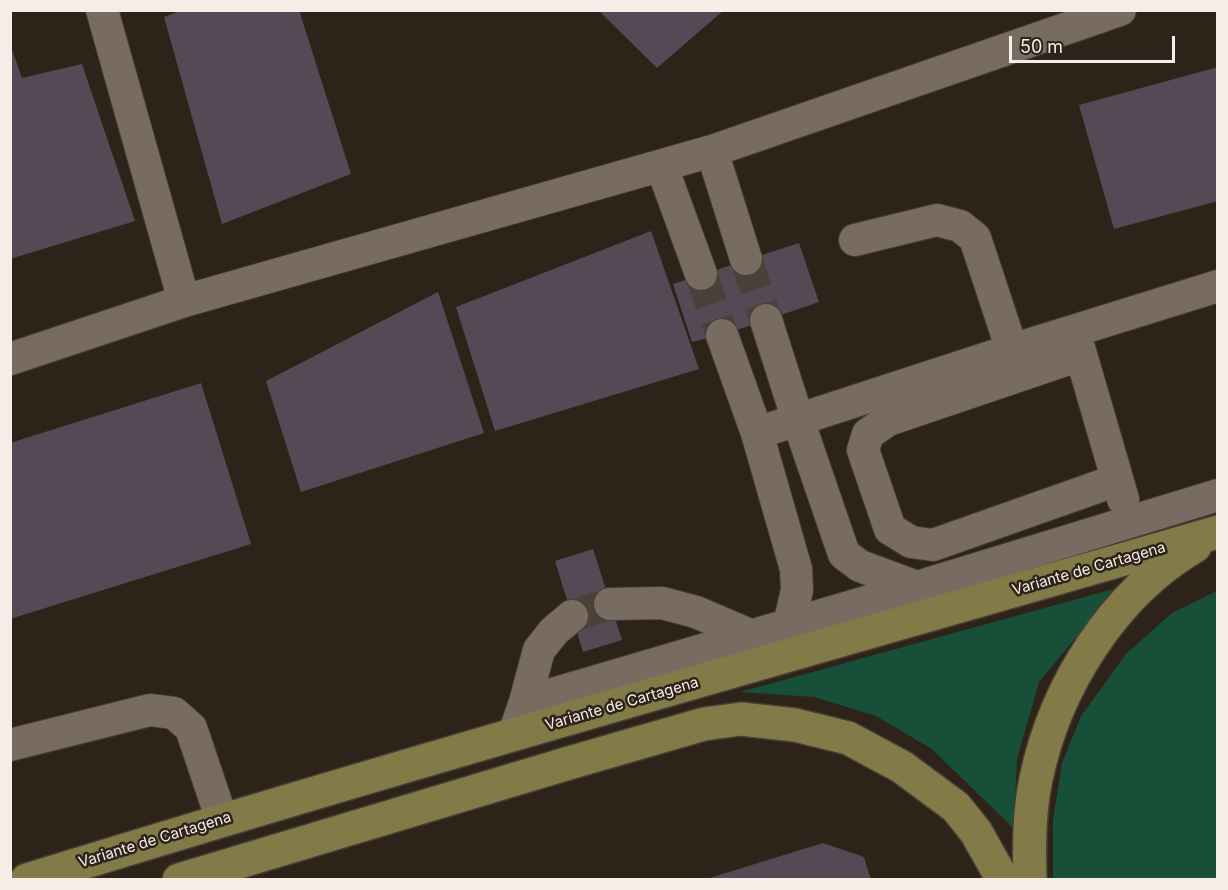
<!DOCTYPE html>
<style>
body{margin:0}
#map{position:relative;width:1228px;height:890px;overflow:hidden;background:#2d2319;font-family:Inter,sans-serif}
canvas{display:block}
.frame{position:absolute;inset:0;border:12px solid #f5eee8;pointer-events:none}
.scale{position:absolute;left:1009px;top:36px;width:166px;height:27px;box-sizing:border-box;border:3px solid #f5eee8;border-top:0;padding-left:8px;font-size:18px;line-height:21px;white-space:nowrap;color:#f5eee8;-webkit-text-stroke:4px #2d2319;paint-order:stroke}
</style>
<div id="map">
<canvas width="1228" height="890"></canvas>
<div class="frame"></div>
<div class="scale">50 m</div>
</div>
<script>
const g = document.querySelector('canvas').getContext('2d');
g.lineJoin = 'round';
function paint(path, color) {
  g.fillStyle = color;
  g.fill(path, 'evenodd');
}
function trace(path, color, width, dash) {
  g.strokeStyle = color;
  g.lineWidth = width;
  g.lineCap = dash ? 'butt' : 'round';
  g.setLineDash(dash || []);
  g.stroke(path);
}
function drawText(font, color, halo, rows, align = 'center') {
  g.font = font + ' Inter,sans-serif';
  g.lineWidth = 5;
  g.setLineDash([]);
  g.textBaseline = 'middle';
  g.strokeStyle = halo;
  g.fillStyle = color;
  for (const [text, x, y, turn = 0] of rows) {
    g.save();
    g.translate(x, y);
    g.rotate((+turn || 0) * Math.PI / 180);
    g.textAlign = isNaN(turn) ? turn : align;
    if (halo) g.strokeText(text, 0, 0);
    g.fillText(text, 0, 0);
    g.restore();
  }
}
const green = new Path2D(`
 M1117,588L1039,682L1017,759L1014,829L932,749L876,716L814,697L740,692Z
 M1217,591V879H1053V820L1062,763L1081,716L1126,654L1172,613Z`);
const building = new Path2D(`
 M183,10H299L351,174L222,224L164,17Z
 M598,10H724L657,68Z
 M10,44L22,78L82,64L135,221L10,259Z
 M1218,67V201L1114,229L1079,105Z
 M651,231L699,369L495,431L456,307Z
 M799,243L819,302L722,335L692,342L673,284Z
 M438,292L484,433L301,492L266,381Z
 M201,383L251,544L10,619V443Z
 M593,549L622,640L583,652L555,561Z
 M823,843L864,857L871,880H703Z`);
const minorTunnel = new Path2D(`
 M746,259L766,320
 M701,274L722,335
 M572,616L610,604`);
const minor = new Path2D(`
 M102,10L184,301
 M712,151L746,259
 M662,167L701,274
 M855,240L937,220L960,226L975,238L1012,350
 M766,320L798,420L844,554L860,566L917,587L922,592
 M1075,334L1123,499
 M722,335L757,433L796,569L797,590L789,625L791,642
 M1080,355L888,420L868,434L863,450L890,529L911,542L933,545L1117,480
 M10,359L184,301L712,151L1120,10
 M757,433L1012,350L1218,286
 M610,604L662,603L696,612L752,636
 M525,702L539,650L554,631L572,616
 M514,734L525,702L917,587L1218,495
 M10,745L150,710L174,713L191,728L222,820`);
const major = new Path2D(`
 M27,880C422,758 820,647 1218,532
 M179,880L569,763L704,724L741,719L795,725L848,738L902,767L956,807L976,832L1003,880
 M1030,880C1029,846 1029,812 1036,779C1055,687 1113,594 1195,546`);
const streetNames = [
 ["Variante de Cartagena",1089,569,-16],
 ["Variante de Cartagena",622,704,-16],
 ["Variante de Cartagena",155,840,-17]
];
paint(green, '#174f39');
paint(building, '#544a56');
trace(minorTunnel, '#4b4138', 32, [32, 16]);
trace(minor, '#463e36', 34);
trace(major, '#463e36', 36);
trace(minor, '#786c60', 32);
trace(major, '#827b48', 33);
drawText('15px', '#f5eee8', '#2d2319', streetNames);
</script>
